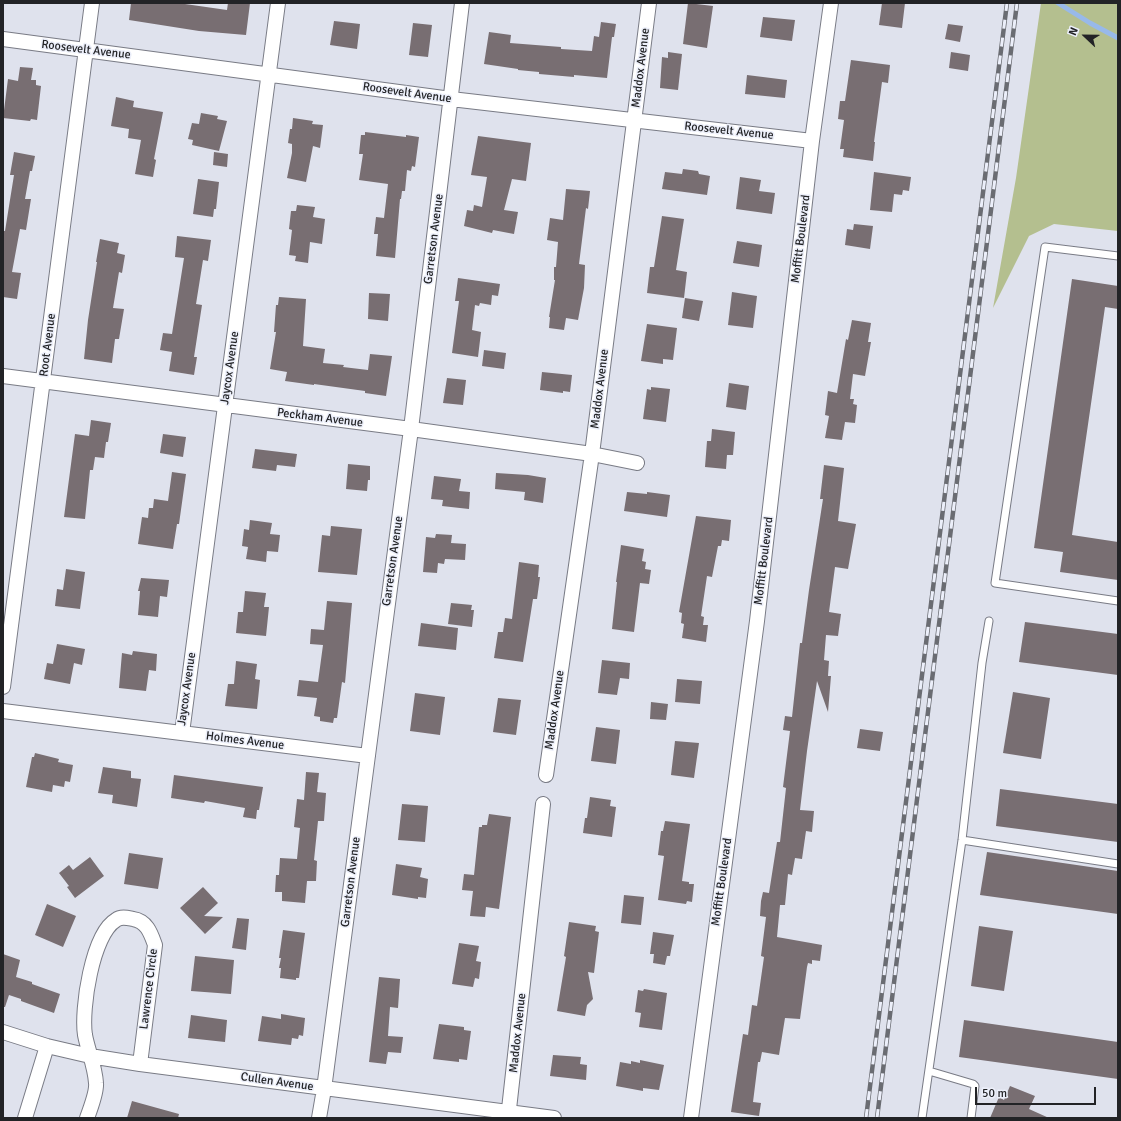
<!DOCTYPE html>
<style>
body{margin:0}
#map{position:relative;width:1121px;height:1121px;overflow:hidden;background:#dfe2ed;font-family:Signika,sans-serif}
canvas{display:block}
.frame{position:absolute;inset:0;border:4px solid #222326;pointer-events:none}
.north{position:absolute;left:1065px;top:16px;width:40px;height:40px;-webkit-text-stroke:3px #eceffa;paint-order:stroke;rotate:292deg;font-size:11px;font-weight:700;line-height:16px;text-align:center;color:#222326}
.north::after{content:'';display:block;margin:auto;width:14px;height:18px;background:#222326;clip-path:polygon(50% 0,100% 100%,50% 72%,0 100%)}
.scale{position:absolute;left:975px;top:1087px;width:121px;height:18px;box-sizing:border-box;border:2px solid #222326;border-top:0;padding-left:5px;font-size:12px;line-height:14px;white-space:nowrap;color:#222326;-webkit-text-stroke:3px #eceffa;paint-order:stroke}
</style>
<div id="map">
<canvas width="1121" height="1121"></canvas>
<div class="frame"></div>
<div class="north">N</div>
<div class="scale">50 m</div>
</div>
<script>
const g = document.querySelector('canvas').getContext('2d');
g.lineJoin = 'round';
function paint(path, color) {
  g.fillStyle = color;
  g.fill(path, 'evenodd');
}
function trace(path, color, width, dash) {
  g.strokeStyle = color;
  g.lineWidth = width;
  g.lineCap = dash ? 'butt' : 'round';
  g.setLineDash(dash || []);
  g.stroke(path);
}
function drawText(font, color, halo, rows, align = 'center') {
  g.font = font + ' Signika,sans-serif';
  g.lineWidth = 3;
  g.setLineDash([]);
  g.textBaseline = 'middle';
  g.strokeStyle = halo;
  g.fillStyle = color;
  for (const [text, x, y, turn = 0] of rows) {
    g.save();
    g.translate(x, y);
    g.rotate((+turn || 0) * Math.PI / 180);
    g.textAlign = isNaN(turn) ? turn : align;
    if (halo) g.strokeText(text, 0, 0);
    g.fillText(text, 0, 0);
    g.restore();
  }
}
const green = new Path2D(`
 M1041,3H1118V231L1054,224L1029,236L993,308L1016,178Z`);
const stream = new Path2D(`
 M1058,3L1090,23L1118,38`);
const building = new Path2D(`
 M131,3H178L227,10L228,3H250L246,35L199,31L129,20Z
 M688,3L713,6L707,48L683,44Z
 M882,3H905L902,28L879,25Z
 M763,17L795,20L792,41L760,37Z
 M334,21L360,24L357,49L330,45Z
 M601,22L616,24L614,37H612L607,78L574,75V77L539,74V72L518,70V69L484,64L489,32L511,35L510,43L561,47V49L592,51L594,36L599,37Z
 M413,23L432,25L428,57L409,55Z
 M948,24L963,26L960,42L945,39Z
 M668,52L682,54L678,90L660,88L662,57L668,58Z
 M951,52L970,55L968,71L949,68Z
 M851,60L890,65L888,83L882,82L874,142H875L873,161L843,157L844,149H840L844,120L838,119L840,101H845Z
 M20,67L33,68L31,80H36V85L41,86L37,120L31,119L30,121L3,118L8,79L18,81Z
 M747,75L787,80L785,98L745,94Z
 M116,97L134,101L133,107L163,112L154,159L156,160L153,177L135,174L141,140L128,138L129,129L111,126Z
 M201,113L218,116L217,119L227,121L219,151L192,145L193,140L188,139L192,123L199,124Z
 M293,118L313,121L312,124L323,125L320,148L313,146L306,182L287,178L292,153V144L288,143L290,129H292Z
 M365,132L406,137V135L419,137L415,167L412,166L411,171L407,170L405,191H402L401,199H400L395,258L376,256L378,234H374L376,217L384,218L388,184L359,180L363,154H359L361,135H365Z
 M478,136L531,143L526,181L512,179L504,210L518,212L514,234L493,230L492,233L464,226L467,210L473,211L474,205L482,207L487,177L471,175Z
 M14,152L35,156L32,171H30L25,199H31L26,230L20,229L12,272L21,273L17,299L3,297V231H5L14,175H10Z
 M214,152L228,154L227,167L213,165Z
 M683,169L698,171L699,174L710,176L707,195L662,189L665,172L682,174Z
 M874,172L911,177L909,191L903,190L902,195L894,194L892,212L870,210Z
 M740,177L761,180L759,191L775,193L772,214L736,209Z
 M198,179L219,182L216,209H214L213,217L193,214Z
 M566,189L590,191L588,209L586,208L579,264L585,265L584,288L578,320L566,318L564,330L549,328L550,317H549L555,280H554V267H556L558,242L547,240L550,218L563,220Z
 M297,205L315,207L313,217L325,219L322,244L310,242L308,263L295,261L296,256L289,255L292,230L289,229L291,211H296Z
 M662,216L684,219L676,270L687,272L684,298L647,293L650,267H654Z
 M854,224L873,226L870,249L845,245L847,229L853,230Z
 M177,236L211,240L208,261L203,260L196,304L202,305L194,357H197L194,375L169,371L172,352L160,350L163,333L172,334L184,258L175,257Z
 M100,239L119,243L117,253L125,255L122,273L119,272L113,308L124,309L119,339H115L112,363L84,359L88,320L97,262H96Z
 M737,241L762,245L759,267L733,263Z
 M458,278L500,284L498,296L492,295L491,305L480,303L479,306L475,305L472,330L481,332L478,357L452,353L459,301H455Z
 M1072,279L1118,286V309L1105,307L1072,535L1118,542V580L1060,572L1063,552L1034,548Z
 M732,292L757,296L753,328L728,325Z
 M369,293L390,294L388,321L368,319Z
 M279,297L306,299L303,346L325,349L323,363L344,365L343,367L368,370L370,354L392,356L386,396L365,393V391L314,384V385L285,381L287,372L270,369L276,332H274L276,305H278Z
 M685,298L703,301L699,321L682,318Z
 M852,320L871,323L868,342H871L865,376L853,374L850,399H854L853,404L857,405L855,423L845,422L842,440L825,438L829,416L825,415L828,391L837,393L846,339L848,340Z
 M647,324L677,328L673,360L663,359V364L641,361Z
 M484,350L506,353L504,369L482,366Z
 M542,372L572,375L570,392L563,391V393L540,390Z
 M447,378L466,380L463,405L443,403Z
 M729,383L749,386L746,410L726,407Z
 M651,387L670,389L666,422L643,419L647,389L651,390Z
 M91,420L111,423L108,442H106L104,458L95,457L93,470H90L85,519L64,517L75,434L89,436Z
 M712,429L735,432L733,455H727L726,469L705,467L707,441H711Z
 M163,434L186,437L183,457L160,453Z
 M255,449L297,454L295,467L277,465L276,471L252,468Z
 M348,464L370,466V480H368L367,491L346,489Z
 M824,465L844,468L838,521L856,524L848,569L835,567L829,612L841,614L838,636L826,635L824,660L829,661L828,676H831L828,712L817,681L807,751L800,810L814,811L812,832L806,831L802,859L795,858L792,875L788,874L785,905H780L777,937L822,945L820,961L812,960V964L808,963L807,967L800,1019L785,1018L779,1055L762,1052L760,1062H758L753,1102L761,1103L759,1116L731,1112L743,1034L748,1035L752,1005L757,1006L764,957L761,956L766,917L760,916L761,901L763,892L769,893L777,842H780L786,788L783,787L790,731L783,730L785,716L792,717L800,643H802L809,590L823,499H820Z
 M172,472L186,474L179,524H177L173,549L138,544L142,517L148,518L149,508H153L154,499L168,501Z
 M496,473L528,475L546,478L543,503L524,500L525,492L495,489Z
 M434,476L461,479L459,491L470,492L469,509L442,506L443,500L431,499Z
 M627,492L647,494V492L670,495L667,517L624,511Z
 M696,516L731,520L729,541L722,540L721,546H718L712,577L707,576L701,616L704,617L703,625H708L706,642L682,638L684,624L681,623L682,613L679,612Z
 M250,520L272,523L270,534L280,535L278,552L267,551L266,562L246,559L248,547L242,546L244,529L249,530Z
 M331,526L362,529L357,575L318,572L322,535L330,536Z
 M436,534L452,535L451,543L466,544L465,560L445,559L444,564L438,563L437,573L423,572L426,537L435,538Z
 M621,545L644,549L642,561L646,562L645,569L651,570L649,584L640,583L634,632L612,629L617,582H616Z
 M519,562L539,565L538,577H540L537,599H533L523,662L494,658L498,632H503L505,618L512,619Z
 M66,569L85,572L80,609L55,606L57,589L63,590Z
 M141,578L169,580L167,597L160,596L158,617L138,615L140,591H138Z
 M245,591L266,593L264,607H269L266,636L236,633L238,612H243Z
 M327,601L352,603L345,683L342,682L337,718H334L333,723L320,721V717L314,716L317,698L297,696L299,680L318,682L323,645L310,644L311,629L324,630Z
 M451,603L472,605L471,610H474L472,627L448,624Z
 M1025,622L1118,634V675L1019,662Z
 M421,623L458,628L456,650L418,646Z
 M57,644L85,649L82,665L74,663L70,684L44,679L47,663L53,664Z
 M133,651L157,654L156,671L149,670L146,691L119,688L122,653L132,655Z
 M602,660L630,663L629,679L620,678L617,695L598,693Z
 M236,661L257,664L255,679L260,680L257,709L225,706L228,684H234Z
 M677,679L702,681L700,704L675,702Z
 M1013,692L1050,698L1041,759L1003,753Z
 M415,693L445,697L440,735L410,731Z
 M498,698L521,700L516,735L493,732Z
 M651,702L668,704L666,720L650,719Z
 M596,727L620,730L616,764L591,761Z
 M860,729L883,732L880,751L857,748Z
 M675,741L699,743L694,778L671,775Z
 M35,753L59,759L58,762L73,765L70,782L65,781L64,787L53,785L52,792L26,787L32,757H34Z
 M103,767L131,771V778L141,779L137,807L112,803L113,795L98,793Z
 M306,772L319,773L317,792L326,793L324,821H318L314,860L317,861L316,881H307L305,903L282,901V892H275L276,875H279L280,858L297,859L300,828L294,827L297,799L304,800Z
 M174,775L263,787L259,810H257L256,819L243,817L245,808L205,801L204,803L171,798Z
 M1000,789L1118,804V842L996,826Z
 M590,797L611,800L610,806L616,807L612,837L583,833L585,818H587Z
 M402,804L428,806L425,842L398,840Z
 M489,814L511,817L499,909L486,907L485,917L470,916L473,891L462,890L464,874L474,875L479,827H482V825H487Z
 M665,821L690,824L682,881L689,882V884H694L692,902L687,901L686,904L658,900L664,856L658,855L661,831H663Z
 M987,852L1118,871V914L980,895Z
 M129,853L163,858L158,889L124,884Z
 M90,857L104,876L75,898L67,887L69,886L59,873L69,865L73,870Z
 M396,864L422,868L420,877L428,879L426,898L418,897V899L392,895Z
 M203,887L218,903L204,916L223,917L205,934L180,908Z
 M624,895L644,897L641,925L621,923Z
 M47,904L76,916L63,947L35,935Z
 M237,918L249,919L246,950L232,948Z
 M569,922L596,926L595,931L599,932L594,973L588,972L593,999L587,1005L585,1016L557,1011L566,957L564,956Z
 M979,926L1013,931L1004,991L971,986Z
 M283,930L305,933L299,978H296V980L280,978L281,968H279L281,958H279Z
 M653,932L674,935L670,956H667L665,965L653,963L654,954H650Z
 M459,943L479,946L476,961L481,962L479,979L475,978L473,987L452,984Z
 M3,954L20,960L16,977L32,982V984L60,994L54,1013L21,1001V999L9,995L5,1007H3Z
 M195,956L234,960L231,994L191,991Z
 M379,977L400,979L398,1008L390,1007L388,1036L403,1037L401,1053L388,1052L386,1064L369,1062Z
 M644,989L667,993L662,1030L639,1027L641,1013L635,1012L638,990L643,991Z
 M281,1014L305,1018L303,1036L299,1035L298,1039L292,1038L291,1045L258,1041L262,1016L281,1019Z
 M191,1015L227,1020L225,1042L188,1038Z
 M964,1020L1118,1042V1079L959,1057Z
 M439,1024L464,1027V1030L471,1031L467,1060L459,1059V1062L433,1059Z
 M553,1055L581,1057L580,1064L587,1065L586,1080L550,1076Z
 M640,1060L664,1065L659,1090L643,1088V1091L616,1086L620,1062L631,1064V1061L640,1063Z
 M1010,1086L1035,1096L1029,1109L1049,1118H990L999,1097L1004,1100Z
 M132,1101L179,1114L178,1118H127Z`);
const lane = new Path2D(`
 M1118,256L1045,247L995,583L1118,601
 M962,840L1118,864
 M929,1071L973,1084L975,1086L971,1118
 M922,1118L962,840L982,663L989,621`);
const street = new Path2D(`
 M3,39L451,99L812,141
 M3,376L411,429L592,454L637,463
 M3,687L92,3
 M3,711L368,756
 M182,733L278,3
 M546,775L592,454L649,3
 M3,1032L47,1046L90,1056L140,1064L554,1118
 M25,1118L47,1046
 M87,1118C90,1110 97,1091 96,1083C95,1066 88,1051 85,1035C81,1010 92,934 116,920C121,916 128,918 133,919C147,921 151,934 155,945L140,1064
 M319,1118L324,1089L411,429L462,3
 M508,1118L543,804
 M691,1118L757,621L812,141L831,3`);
const rail = new Path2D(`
 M866,1118L1007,3
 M877,1118L1017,3`);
const streetNames = [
 ["Roosevelt Avenue",86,50,7],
 ["Maddox Avenue",641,68,-83],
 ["Roosevelt Avenue",407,93,8],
 ["Roosevelt Avenue",729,131,6],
 ["Garretson Avenue",434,239,-83],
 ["Moffitt Boulevard",801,239,-83],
 ["Root Avenue",48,345,-83],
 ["Jaycox Avenue",230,368,-82],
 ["Maddox Avenue",600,389,-83],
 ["Peckham Avenue",320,418,7],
 ["Garretson Avenue",393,561,-82],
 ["Moffitt Boulevard",764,561,-83],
 ["Jaycox Avenue",187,689,-82],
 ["Maddox Avenue",555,710,-82],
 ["Holmes Avenue",245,741,7],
 ["Garretson Avenue",351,882,-83],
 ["Moffitt Boulevard",722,882,-82],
 ["Lawrence Circle",149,989,-83],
 ["Maddox Avenue",518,1033,-84],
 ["Cullen Avenue",277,1082,8]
];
paint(green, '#b4bf8f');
trace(stream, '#98b9e9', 5);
paint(building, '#786e72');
trace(lane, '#797b85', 9);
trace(street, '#797b85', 16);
trace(lane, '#fff', 7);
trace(street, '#fff', 14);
trace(rail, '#6a6c72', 4.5);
trace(rail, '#eceffa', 3, [9]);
drawText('12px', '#222326', '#eceffa', streetNames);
</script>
